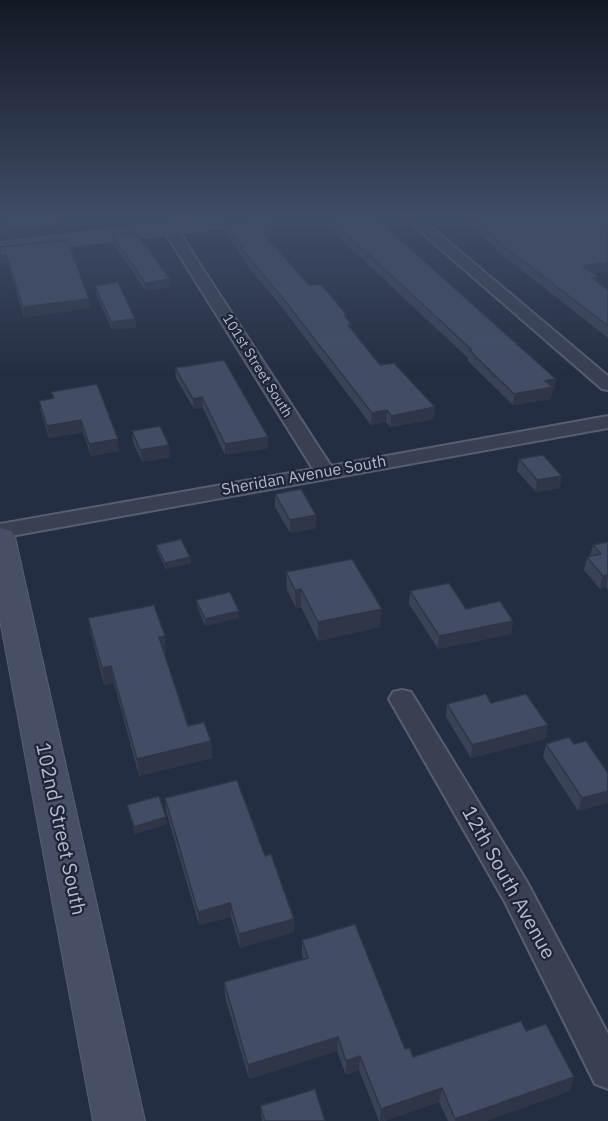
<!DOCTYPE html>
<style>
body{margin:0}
canvas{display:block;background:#242e43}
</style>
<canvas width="608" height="1121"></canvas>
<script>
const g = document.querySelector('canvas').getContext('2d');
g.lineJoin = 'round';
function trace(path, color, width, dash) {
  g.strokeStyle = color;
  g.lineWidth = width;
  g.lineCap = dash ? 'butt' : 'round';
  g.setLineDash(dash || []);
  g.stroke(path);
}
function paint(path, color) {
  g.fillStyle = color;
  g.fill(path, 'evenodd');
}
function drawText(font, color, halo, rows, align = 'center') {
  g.font = font + ' "IBM Plex Sans",sans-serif';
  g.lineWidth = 4.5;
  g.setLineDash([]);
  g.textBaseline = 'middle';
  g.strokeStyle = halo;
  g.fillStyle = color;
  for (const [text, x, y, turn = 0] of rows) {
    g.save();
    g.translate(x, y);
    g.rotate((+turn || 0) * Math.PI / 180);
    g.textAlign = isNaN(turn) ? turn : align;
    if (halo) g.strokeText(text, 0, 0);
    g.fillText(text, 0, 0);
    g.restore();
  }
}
const street = new Path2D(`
 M404,217H419L608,376V390L602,389Z
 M170,225L177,229L331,466L608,416V428L0,538V524L313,469L163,229Z
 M402,690L411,692L527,882L608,1034V1089L595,1084L505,902L389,699L393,692Z`);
const secondary = new Path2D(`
 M215,217H277L275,221L268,223L0,254V242Z
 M0,528L11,531L15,537L145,1121H93L0,620Z`);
const wall = new Path2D(`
 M95,217H124L125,225L102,228Z
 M327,217L554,390H552L551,399L513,405L468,361V358L327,226Z
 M459,217H608V271L593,274L598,282L608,290V338L496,250V248Z
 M223,221L273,240H270L309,285L347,319L352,330L380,365L434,419L391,427L386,422L371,425L281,306L250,269L223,230Z
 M112,235L170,279V287L146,291L113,243Z
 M0,247L90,308L24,317L8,264L0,265Z
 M95,286L135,319L136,327L112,330L96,293Z
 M175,368L268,437V448L225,455L203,408L194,409L176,378Z
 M51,392L119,451L91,456L83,432L49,438L41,412L39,401L53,399Z
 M132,431L170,457L142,462L133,442Z
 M519,459L560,488L536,492L517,471Z
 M275,494L316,528L290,533L275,507Z
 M608,542V590L606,587L600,589L584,570L587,557L590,556L593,545Z
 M156,545L190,557L191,563L166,569L157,551Z
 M286,572L380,627L318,641L301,607L296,608L287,590Z
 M410,591L466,609L513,621L511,634L438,649L409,604Z
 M196,600L239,618L205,626L197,606Z
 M88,618L166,652H164L188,726L211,741L212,758L139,776L114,683L104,685L91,634Z
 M491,703L545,739L471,758L446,717L447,704Z
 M546,744H574L608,773L578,811L543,757Z
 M165,798L265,856L294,932L240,948L231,917L199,925L166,811Z
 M127,805L166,817L167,824L135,834Z
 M302,940L405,1049L413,1057L526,1031L570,1091L486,1121H448L439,1102L384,1121H379L359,1070L346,1075L337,1051L249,1079L225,997L224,982L303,959L302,954Z
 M260,1106L325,1121H262Z`);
const shadedWall = new Path2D(`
 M59,217H95L59,221Z
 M119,217H124L125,225L102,228L101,220Z
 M62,224L63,232L0,240V232Z
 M273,230V240L262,241V232Z
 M6,255L8,264L0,265V256Z
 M608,262V271L581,276L583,266Z
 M170,279V287L146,291L145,283Z
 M89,299L90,308L24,317L23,307Z
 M135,319L136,327L112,330L111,322Z
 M556,379L554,390H552L551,399L513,405L514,394L545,381Z
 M202,397L203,408L194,409L193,399Z
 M435,407L434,419L391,427V416Z
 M387,410L386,422L371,425L372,413Z
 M81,420L83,432L49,438L47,426Z
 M268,437V448L225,455V444Z
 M118,439L119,451L91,456L89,444Z
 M169,445L170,457L142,462L140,450Z
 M562,476L560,488L536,492L537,480Z
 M316,515V528L290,533V520Z
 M190,557L191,563L166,569L165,563Z
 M608,575L606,587L600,589L603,576Z
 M301,589V607L296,608L295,590Z
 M382,609L380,627L318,641V622Z
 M239,611V618L205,626V619Z
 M513,621L511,634L438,649L439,636Z
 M165,636L166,652L160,653L159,637Z
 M111,666L114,683L104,685L102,668Z
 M548,725L545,739L471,758L472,745Z
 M211,741L212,758L139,776L137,759Z
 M608,791V803L578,811L582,798Z
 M166,817L167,824L135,834L134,827Z
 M230,903L231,917L199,925L198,912Z
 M294,919V932L240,948L239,934Z
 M338,1037L337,1051L249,1079L248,1065Z
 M360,1056L359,1070L346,1075V1061Z
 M574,1077L570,1091L486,1121H455V1119Z
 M442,1088L439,1102L384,1121H380L381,1109Z`);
const building = new Path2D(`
 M0,217H59L62,224L0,232Z
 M100,217H119L101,220Z
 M254,217H262L273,230L262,232L309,285L321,284L347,315H344L352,325H348L380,365L394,363L435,407L391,416L387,410L372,413L281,296L250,259L223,221Z
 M328,217H375L556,379L545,381L553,387L514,394L469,350H472Z
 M471,217H608V262L583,266L598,277L592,278L608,290V326L497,241H499Z
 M136,233L170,279L145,283L112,235Z
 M68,240L89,299L23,307L6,255L0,256V247Z
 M118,282L135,319L111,322L95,286Z
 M224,360L268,437L225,444L202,397L193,399L175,368Z
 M97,384L118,439L89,444L81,420L47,426L39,401L54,398L51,392Z
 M160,426L169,445L140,450L132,431Z
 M543,455L562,476L537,480L519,459Z
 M301,489L316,515L290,520L275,494Z
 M181,539L190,557L165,563L156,545Z
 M608,542V575L603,576L587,557L601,554L593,545Z
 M352,559L382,609L318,622L301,589L295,590L286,572Z
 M449,583L466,609L500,601L513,621L439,636L410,591Z
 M230,592L239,611L205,619L196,600Z
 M154,605L165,636L159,637L188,726L204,722L211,741L137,759L111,666L102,668L88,618Z
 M486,694L491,703L526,694L548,725L472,745L447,704Z
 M569,737L574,744L586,741L608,773V791L582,798L546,744Z
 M237,780L265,856L271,854L294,919L239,934L230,903L198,912L165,798Z
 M159,796L166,817L134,827L127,805Z
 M355,924L405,1049L410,1048L413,1057L521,1021L526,1031L546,1024L574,1077L455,1119L442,1088L381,1109L360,1056L346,1061L338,1037L248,1065L224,982L308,958L302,940Z
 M315,1089L325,1121H265L260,1106Z`);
const farStreetnames = [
 ["101st Street South",257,366,58]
];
const streetNames = [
 ["Sheridan Avenue South",304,476,-10]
];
const nearStreetnames = [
 ["102nd Street South",60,829,78],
 ["12th South Avenue",508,883,61]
];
trace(street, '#565e70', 4);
trace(secondary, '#565e70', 2);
paint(street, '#384052');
paint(secondary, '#464f66');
paint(wall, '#394257');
paint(shadedWall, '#2e3647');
paint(building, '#424d65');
trace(building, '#2e3647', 1.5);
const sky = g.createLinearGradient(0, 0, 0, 374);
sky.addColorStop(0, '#141925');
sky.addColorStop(0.58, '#3f4c66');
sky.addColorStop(1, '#3f4c6600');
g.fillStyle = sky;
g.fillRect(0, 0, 608, 374);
drawText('14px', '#b5bccc', '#1d2538', farStreetnames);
drawText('16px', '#b5bccc', '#1d2538', streetNames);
drawText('20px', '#b5bccc', '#1d2538', nearStreetnames);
</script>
